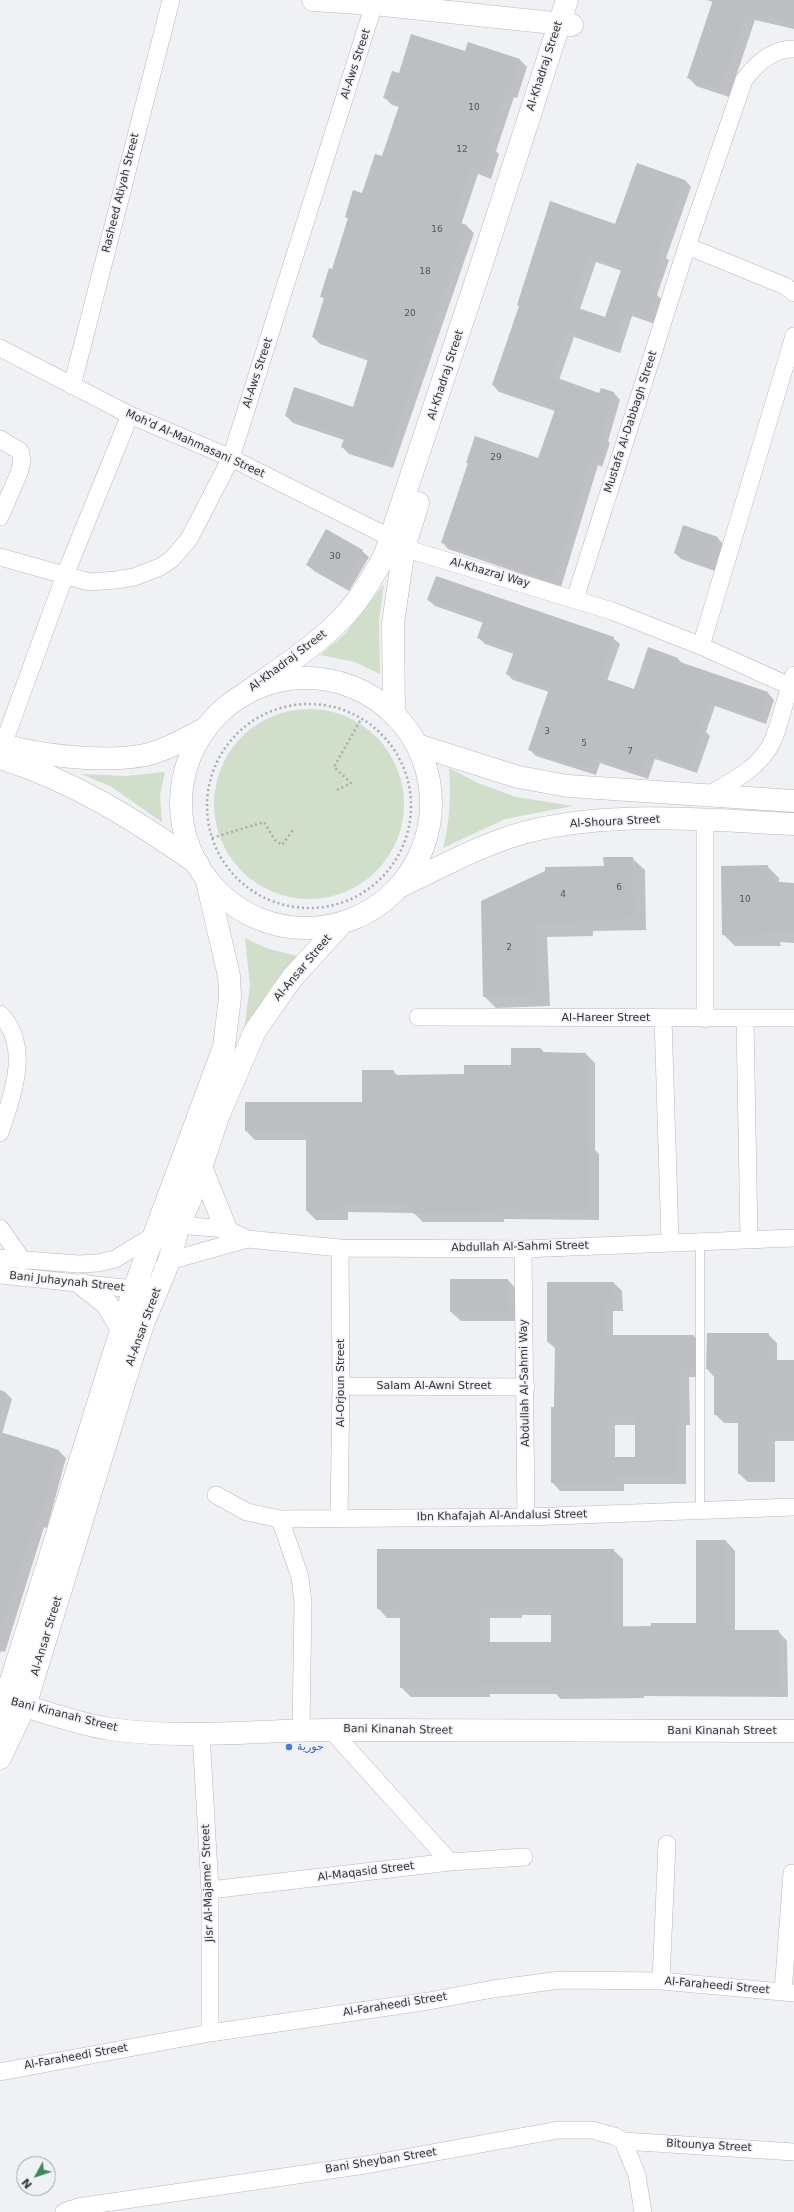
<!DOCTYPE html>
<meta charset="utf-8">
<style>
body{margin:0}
#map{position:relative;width:794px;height:2212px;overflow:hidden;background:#eff1f5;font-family:"DejaVu Sans",sans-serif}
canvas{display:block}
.north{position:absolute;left:16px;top:2156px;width:40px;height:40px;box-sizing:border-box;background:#eff1f5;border:1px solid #a3a5a8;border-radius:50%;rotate:230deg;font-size:11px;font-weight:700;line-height:16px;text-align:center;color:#323335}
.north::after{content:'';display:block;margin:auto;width:14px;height:18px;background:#38895b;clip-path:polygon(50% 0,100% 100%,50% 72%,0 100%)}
</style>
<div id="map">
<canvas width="794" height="2212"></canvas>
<div class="north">N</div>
</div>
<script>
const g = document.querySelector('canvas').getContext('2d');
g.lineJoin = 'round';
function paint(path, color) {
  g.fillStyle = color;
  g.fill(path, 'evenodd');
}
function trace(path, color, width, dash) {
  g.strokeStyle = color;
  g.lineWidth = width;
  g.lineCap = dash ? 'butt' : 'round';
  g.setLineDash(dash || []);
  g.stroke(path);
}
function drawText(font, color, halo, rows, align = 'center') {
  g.font = font + ' "DejaVu Sans","Noto Sans Arabic",sans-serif';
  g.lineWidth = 3;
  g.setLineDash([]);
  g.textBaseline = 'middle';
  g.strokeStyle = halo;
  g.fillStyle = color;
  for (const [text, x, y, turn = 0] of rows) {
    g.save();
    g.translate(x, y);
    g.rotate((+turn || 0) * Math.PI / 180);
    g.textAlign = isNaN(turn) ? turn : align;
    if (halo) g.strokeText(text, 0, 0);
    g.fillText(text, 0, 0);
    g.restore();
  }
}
const green = new Path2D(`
 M384,584L379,621L380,674L355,662L320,655L345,634Z
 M214 804a95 95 0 1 1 190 0a95 95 0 1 1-190 0Z
 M449,768L478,783L516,797L573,806L505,819L443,848C450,821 451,796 449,768Z
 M165,772L160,795L162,822L110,786L81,774L126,776Z
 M245,938L266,948L297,956L271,987L244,1030L250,985Z`);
const shadow = new Path2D(`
 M706,0H794V29L755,20L729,97L696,86L688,77L713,2Z
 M466,53L520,60L527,67L517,98L514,97L496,151L499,154L491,179L478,174L461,225L467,226L474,233L393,468L349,454L342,447L344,440L293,423L286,416L354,408L369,361L320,344L313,337L325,300L321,296L333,270L349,219L346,217L363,195L383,158L399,107L392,105L385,98L400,74Z
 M685,180L691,187L666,258L669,260L657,295L663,301L655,324L632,316L620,353L574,337L559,380L600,394L614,393L620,400L608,441L610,443L602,467L598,465L561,587L448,549L442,542L469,464L467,463L539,459L555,411L499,392L493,385L520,306L616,225ZM596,262L622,271L606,318L580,309Z
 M717,537L723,544L715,571L681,559L675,553Z
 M362,551L369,557L349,591L314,571L308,565Z
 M428,600L613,638L620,644L607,681L634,690L649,649L678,659L683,664L768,693L774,700L766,724L715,706L706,732L710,736L697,773L655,759L648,779L600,763L596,775L536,756L529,749L549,692L513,680L507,674L514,654L485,644L479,638L484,623L435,606Z
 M632,858L645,870L646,930L593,931V936L547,937L550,1006L496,1008L484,996L482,902Z
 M767,866L779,878V883L794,884V943L780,942L781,946H735L723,934Z
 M541,1049L545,1053L586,1054L595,1063V1150L599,1154V1220L504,1219V1222H423L414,1213L348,1212V1220H316L307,1211V1140H255L246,1131L363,1103L393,1071L398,1076L465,1075L512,1066Z
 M508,1280L517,1290L518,1321H461L451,1312Z
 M614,1283L622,1291L623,1311H613V1336H694L703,1344V1377H689L690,1425H686V1484H624V1491H560L552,1482L556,1349L548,1342ZM615,1425H636V1458H615Z
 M768,1334L777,1343V1361H794V1441H775V1482H748L739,1474V1423H724L715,1414V1378L707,1369Z
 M0,1390L5,1392L12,1399L2,1434L59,1451L66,1458L47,1528L44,1527L5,1652L1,1651L0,1654Z
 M726,1541L735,1551V1631H778L787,1641L788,1697L644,1696V1698L561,1699L556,1694H490V1697H411L401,1687V1618H387L378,1608L613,1550L623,1559V1627L697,1624ZM522,1615H552V1643H490V1618H522Z`);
const building = new Path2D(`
 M713,0H794V24L747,13L720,89L687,78Z
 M411,34L465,51L468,42L520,59L510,91L506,90L489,144L492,145L484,172L471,168L453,221L467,225L386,462L341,447L345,436L285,416L294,387L353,407L369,356L312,337L324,298L320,297L329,268L332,269L348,218L345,217L353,190L362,193L375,154L382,156L400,103L383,98L392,71L399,73Z
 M637,163L685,180L659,252L663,253L650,291L657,293L648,318L626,310L613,347L567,331L552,376L599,393L601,388L614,392L601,435L604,436L596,461L591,459L554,581L441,543L468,463H466L475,436L538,458L556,407L492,385L519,306L517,305L550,201L615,224ZM589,256L622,267L605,317L572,306Z
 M683,525L718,537L708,565L674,553Z
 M326,529L363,550L343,586L306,565Z
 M436,576L614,637L600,677L634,689L648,647L678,658L677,661L768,692L760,718L709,701L700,727L704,729L691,768L649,753L642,773L594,757L590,769L528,750L549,689L506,674L514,651L477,638L484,619L427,600Z
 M603,857H633L635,918L581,919V924L535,925L538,994L483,997L481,901L545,871V867L604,866Z
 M768,865V881L794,883V932L769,931V934L722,935L721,866Z
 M511,1048H541V1052L586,1053V1143H590V1212L495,1210V1213L413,1214V1204H339L340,1211H306V1131H245V1102H362V1070H394V1075L464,1074V1065H511Z
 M450,1279H508L509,1312H450Z
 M547,1282H614L615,1303H605V1335H694V1369H681L682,1417H678V1476H616V1483H551V1407H554L555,1342H547ZM607,1417H635V1457H608Z
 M707,1333H769V1360H794V1433H767V1474H738V1415H714V1369H706Z
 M0,1432L59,1450L40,1521L36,1520L4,1623L0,1622Z
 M696,1540H726V1625H731V1630H779V1688L635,1687V1689L551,1690V1685H481V1688H400V1609H377V1549H614V1626L651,1627V1623H696ZM513,1606H551V1642H481V1609H513Z`);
const path = new Path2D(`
 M207 806a102 102 0 1 1 204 0a102 102 0 1 1-204 0Z
 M337,790L351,783L334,767L361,719
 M212,838L264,822L275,840L282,845L293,830`);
const lane = new Path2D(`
 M700,1510V1241`);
const street = new Path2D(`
 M687,246L785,286L794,293
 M0,348L130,415L231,458L391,538
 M72,386L171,0
 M0,439L20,451L22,461L19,473L0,517
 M404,548L612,611L701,646L794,688
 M0,557L89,582L116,580L134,577L160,567L172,559L189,539L231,458L374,4
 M575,599L687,246L744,80C756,64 772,48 794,49
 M701,646L794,336
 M3,745L65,575L130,415
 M706,796C731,782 761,768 773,740C782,719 785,696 794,675
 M0,1014C32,1047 12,1096 0,1133
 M418,1017L794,1018
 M663,1018L670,1241
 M705,1019V820
 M745,1019L749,1239
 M0,1228L23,1261
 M523,1249L526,1517
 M0,1258L78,1264L98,1263L115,1259L166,1228L179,1225L226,1229L247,1239L340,1248L523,1249L794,1238
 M163,1267L169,1261L247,1239
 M0,1275L134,1289L145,1284
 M341,1386L526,1387
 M216,1495L247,1512L280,1519L526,1517L794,1507
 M339,1518L341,1386L340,1248
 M280,1519L300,1577L303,1603L301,1730
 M331,1730L450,1862
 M201,1733L210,1890V2033
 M210,1890L450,1862L524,1857
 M661,1981L667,1844
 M783,1992L792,1873
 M0,2072L210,2033L429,2001L493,1989L560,1980L661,1981L794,1993
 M623,2141L794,2152
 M64,2212L78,2207L365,2165L558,2130H592L614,2136L623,2141L637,2175L643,2212`);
const secondary = new Path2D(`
 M313,0L374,4L572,25
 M242,696C277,670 317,646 346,614C362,597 372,577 384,557L480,269L567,0
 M394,715L393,623L404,548L418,503
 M0,744C39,756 106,763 145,755C167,750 187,738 206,728
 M0,758C74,781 135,820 198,864
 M201,1167L226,1229
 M83,1285L107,1304L122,1329
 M11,1702C43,1711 77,1724 110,1729C187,1740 266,1729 343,1730C494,1731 644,1732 794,1731
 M0,1729L5,1700L134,1289L224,1047L230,997L229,976L206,877
 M0,1758L25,1706L131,1361L143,1324L169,1261L179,1225L190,1200L219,1114L255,1031L292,978L342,923`);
const primary = new Path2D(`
 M181 803a125 125 0 1 1 250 0a125 125 0 1 1-250 0Z
 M417,745L518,777L568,786L794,801
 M401,886C445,865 491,839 539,829C622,811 710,820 794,824`);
const markers = [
 [289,1747,4,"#3f7fe0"]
];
const numberNames = [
 ["10",474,108],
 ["12",462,150],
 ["16",437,230],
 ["18",425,272],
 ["20",410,314],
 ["29",496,458],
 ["30",335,557],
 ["3",547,732],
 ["5",584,744],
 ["7",630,752],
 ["6",619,888],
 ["4",563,895],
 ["10",745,900],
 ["2",509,948]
];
const streetNames = [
 ["Al-Aws Street",356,64,-72],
 ["Al-Khadraj Street",545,66,-72],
 ["Rasheed Atiyah Street",121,193,-76],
 ["Al-Aws Street",258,373,-72],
 ["Al-Khadraj Street",446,375,-72],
 ["Mustafa Al-Dabbagh Street",631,422,-72],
 ["Moh'd Al-Mahmasani Street",195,444,24],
 ["Al-Khazraj Way",490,573,16],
 ["Al-Khadraj Street",288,661,-37],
 ["Al-Shoura Street",615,822,-3],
 ["Al-Ansar Street",303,968,-50],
 ["Al-Hareer Street",606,1018],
 ["Abdullah Al-Sahmi Street",520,1247,-1],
 ["Bani Juhaynah Street",67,1282,6],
 ["Al-Ansar Street",144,1327,-70],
 ["Al-Orjoun Street",341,1383,-90],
 ["Abdullah Al-Sahmi Way",525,1383,-91],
 ["Salam Al-Awni Street",434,1386],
 ["Ibn Khafajah Al-Andalusi Street",502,1516,-1],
 ["Al-Ansar Street",47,1636,-73],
 ["Bani Kinanah Street",64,1715,14],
 ["Bani Kinanah Street",398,1730,1],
 ["Bani Kinanah Street",722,1731],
 ["Al-Maqasid Street",366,1872,-7],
 ["Jisr Al-Majame' Street",208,1883,-92],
 ["Al-Faraheedi Street",717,1986,5],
 ["Al-Faraheedi Street",395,2005,-9],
 ["Al-Faraheedi Street",76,2057,-10],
 ["Bitounya Street",709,2146,3],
 ["Bani Sheyban Street",381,2161,-9]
];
const shopNames = [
 ["حورية",297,1747]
];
paint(green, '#d0deca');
paint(shadow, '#0003');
paint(building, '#bcbec2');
trace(lane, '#b6b8bd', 9);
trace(street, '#b6b8bd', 18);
trace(secondary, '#b6b8bd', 23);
trace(primary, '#b6b8bd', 23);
trace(path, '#aaacaf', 2.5, [2, 3]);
trace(lane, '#fff', 8);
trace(street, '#fff', 17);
trace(secondary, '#fff', 22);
trace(primary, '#fff', 22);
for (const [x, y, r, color] of markers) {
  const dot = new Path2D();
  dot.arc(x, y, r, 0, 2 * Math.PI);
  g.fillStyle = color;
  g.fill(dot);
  trace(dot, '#eff1f5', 1.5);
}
drawText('9px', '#545658', null, numberNames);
drawText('11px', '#323335', '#eff1f5', streetNames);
drawText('11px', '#366cbe', '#eff1f5', shopNames, 'left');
</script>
